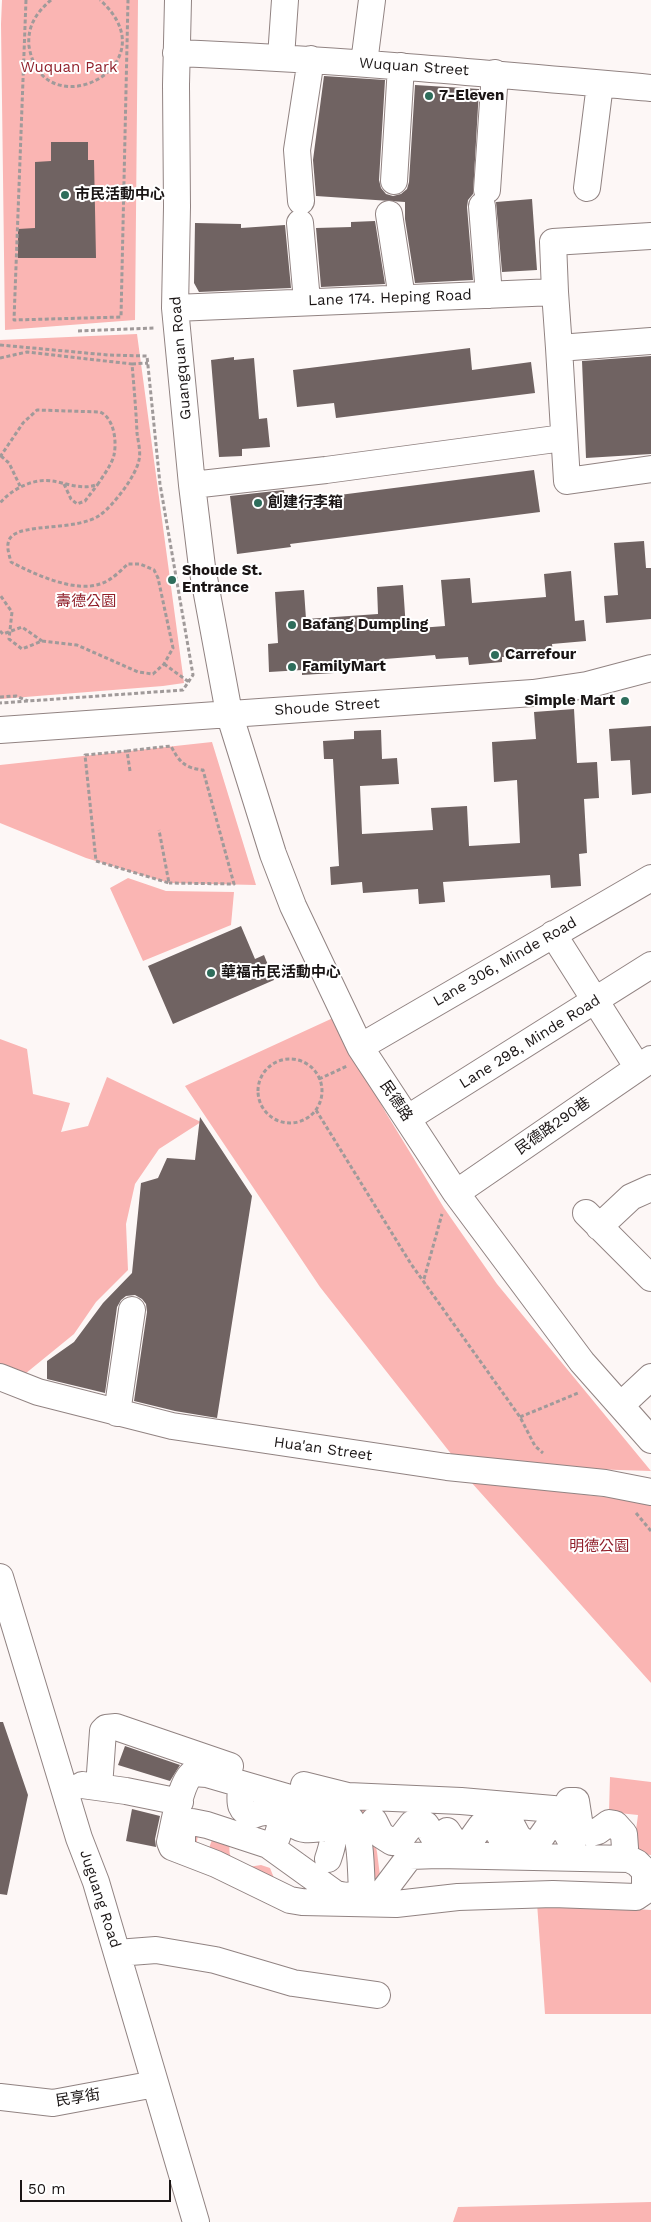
<!DOCTYPE html>
<meta charset="utf-8">
<style>
body{margin:0}
#map{position:relative;width:651px;height:2222px;overflow:hidden;background:#fdf7f6;font-family:"Work Sans",sans-serif}
canvas{display:block}
.scale{position:absolute;left:20px;top:2180px;width:151px;height:22px;box-sizing:border-box;border:2px solid #1a1515;border-top:0;padding-left:6px;font-size:15px;line-height:18px;white-space:nowrap;color:#1a1515;-webkit-text-stroke:4px #fff;paint-order:stroke}
</style>
<div id="map">
<canvas width="651" height="2222"></canvas>
<div class="scale">50 m</div>
</div>
<script>
const g = document.querySelector('canvas').getContext('2d');
g.lineJoin = 'round';
function paint(path, color) {
  g.fillStyle = color;
  g.fill(path, 'evenodd');
}
function trace(path, color, width, dash) {
  g.strokeStyle = color;
  g.lineWidth = width;
  g.lineCap = dash ? 'butt' : 'round';
  g.setLineDash(dash || []);
  g.stroke(path);
}
function drawText(font, color, halo, rows, align = 'center') {
  g.font = font + ' "Work Sans","Noto Sans TC",sans-serif';
  g.lineWidth = 4;
  g.setLineDash([]);
  g.textBaseline = 'middle';
  g.strokeStyle = halo;
  g.fillStyle = color;
  for (const [text, x, y, turn = 0] of rows) {
    g.save();
    g.translate(x, y);
    g.rotate((+turn || 0) * Math.PI / 180);
    g.textAlign = isNaN(turn) ? turn : align;
    if (halo) g.strokeText(text, 0, 0);
    g.fillText(text, 0, 0);
    g.restore();
  }
}
const green = new Path2D(`
 M2,0H138L135,320L5,330L1,24Z
 M137,334L184,683L163,686L0,699V340Z
 M212,742L256,885L169,883L86,858L0,823V765Z
 M128,878L166,891L234,892L231,925L143,961L110,888Z
 M333,1018L386,1113L444,1208L497,1284L651,1471L558,1468L452,1455L320,1287L185,1086Z
 M0,1039L27,1049L33,1094L70,1103L61,1132L88,1126L107,1077L201,1122L159,1149L135,1184L126,1224L128,1270L96,1302L74,1334L20,1378L0,1371Z
 M471,1482L651,1502V1683Z
 M610,1777L651,1782V1855L633,1853L638,1815L609,1812Z
 M368,1809L377,1852L381,1884L375,1891L351,1811Z
 M192,1826L199,1828L196,1848L208,1851L214,1834L226,1835C235,1845 221,1855 242,1868L261,1865L270,1868L274,1878L271,1888L186,1848C183,1841 187,1831 192,1826Z
 M537,1903L651,1910V2014H545Z
 M651,2202V2222H453L458,2207Z`);
const building = new Path2D(`
 M324,76L385,80L379,180L381,188L386,194L393,196L401,194L407,189L409,182L415,85L479,89L473,194L468,200L467,207L473,280L415,283L405,219V202L316,196L313,160Z
 M51,142H88V160H94L96,258H18V229L35,228V162L51,161Z
 M532,199L537,270L502,272L496,202Z
 M375,221L385,284L321,287L316,228L351,227V222Z
 M195,223L241,224V228L285,225L291,288L199,292L194,283Z
 M470,348L472,370L531,362L535,393L336,418L334,403L297,407L293,370Z
 M651,356V454L586,458L582,361Z
 M234,357V360L254,358L259,419L267,418L270,447L242,449V456L219,457L211,360Z
 M534,470L540,512L290,544L291,547L237,554L230,496L284,490L285,502Z
 M644,541L646,568H651V619L606,623L604,596L618,595L614,543Z
 M571,571L575,621L584,620L586,641L552,644L553,653L502,657V662L469,665L468,657L436,659L435,655L385,659V668L334,671V673L302,675V670L269,672L268,644L278,643L275,592L304,590L306,619L378,614L377,587L403,585L406,629L445,626L441,580L470,578L472,603L546,597L544,574Z
 M574,709L577,763L597,762L599,798L584,799L587,853L579,854L581,886L551,888L550,875L443,882L445,902L419,904L418,889L363,893L362,882L331,885L330,867L339,866L333,759H324L323,741L354,739V731L381,730L382,759L397,758L399,784L360,786L362,834L433,830L431,808L467,806L469,846L520,843L517,780L494,782L492,742L536,739L534,712Z
 M651,726V793L632,795L630,760L611,761L609,729Z
 M241,926L255,959L264,955L274,980L173,1024L148,966Z
 M200,1117L252,1196L217,1418L175,1411L134,1401L147,1312L146,1304L142,1299L135,1295L126,1296L121,1300L117,1307L105,1393L47,1379V1361L74,1342L103,1303L132,1273L141,1183L158,1178L167,1158L195,1160Z
 M0,1722H3L28,1795L7,1895L0,1894Z
 M125,1746L180,1765L170,1781L118,1765Z
 M132,1809L160,1816L155,1839L156,1847L126,1841Z`);
const path = new Path2D(`
 M26,0L14,320L121,317L128,0
 M51,0C37,12 27,26 29,46C42,131 174,66 100,0
 M78,331L154,328
 M0,345L108,355L147,356L160,484L193,675L183,690L0,703
 M0,358L27,352L132,364C134,387 136,410 137,433C138,441 141,452 139,460C136,476 113,506 100,515C78,531 23,523 11,537C5,544 9,554 11,562C34,574 75,593 100,584C111,581 120,571 128,564H140L154,570L158,578L173,648L164,664L153,674L138,672L77,645L42,641L22,649L9,639L12,612L0,595
 M132,364L148,363
 M1,456L9,463L20,486
 M0,457L23,423L37,410L100,412C114,418 117,441 114,455C112,464 103,476 98,484C84,491 66,483 52,481C33,478 12,489 0,503
 M64,484L71,499L77,504L85,501L98,484
 M0,631L3,634L22,627L42,641
 M164,664L189,682
 M0,697L16,696L28,701
 M127,751L171,746C179,762 185,768 203,770L234,884L169,883
 M130,771L127,751L85,755L96,861L169,883L159,830
 M258 1091a32 32 0 1 1 64 0a32 32 0 1 1-64 0Z
 M319,1079L347,1066
 M316,1110L411,1264L520,1417L535,1446L543,1453
 M424,1279L442,1214
 M520,1417L578,1393
 M636,1513L651,1531`);
const minor = new Path2D(`
 M178,0L176,85L177,207L175,308L192,485L202,567L229,713L273,854L293,906L360,1047L456,1193L582,1362L651,1440
 M176,53C335,59 493,74 651,88
 M281,57L285,0
 M364,63L372,0
 M394,181L401,66
 M587,188L600,84
 M487,190L495,73
 M301,201L297,150L311,59
 M482,206L489,295
 M389,214L402,298
 M300,223L307,301
 M555,292L559,348L651,341
 M175,308L555,292L553,242L651,236
 M559,348L567,481L651,469
 M192,485L326,470L563,438
 M0,730L533,693L587,685L651,668
 M553,934L638,1068
 M360,1047L651,878
 M408,1118L651,965
 M456,1193L651,1059
 M586,1213L651,1278
 M599,1227L631,1197L651,1188
 M0,1377L38,1392L172,1426L447,1467L605,1483L651,1492
 M621,1405L651,1377
 M117,1413L132,1310
 M0,1577L79,1838L96,1882L196,2222
 M193,1773L207,1774L345,1814C363,1825 360,1868 362,1888L365,1894L373,1896L382,1893L410,1856L438,1855L629,1859L637,1863L645,1871V1891L636,1897L553,1894L458,1897L396,1904L302,1902L290,1900L216,1864L172,1847L170,1842C174,1825 180,1782 193,1773Z
 M82,1785L126,1791L180,1802
 M241,1785C241,1799 236,1810 253,1815C264,1811 270,1810 279,1818L280,1827L277,1837
 M304,1785L348,1796L461,1801L576,1811
 M99,1787L103,1731L106,1728L116,1727L230,1766
 M293,1800L295,1825C313,1840 346,1807 328,1859
 M569,1801H576L580,1827L591,1833L598,1831L609,1823L615,1824L624,1834L625,1848
 M374,1821L381,1835L392,1842L402,1837L412,1824L426,1825L437,1842
 M511,1824L518,1837L528,1845L539,1840L549,1826C563,1825 567,1832 572,1844
 M447,1831L455,1843L460,1845L471,1840L481,1826C495,1825 499,1832 504,1844
 M185,1850L182,1847V1834L186,1825L192,1822L207,1825L268,1845L336,1894L345,1896L354,1895
 M117,1953L156,1950L215,1960L293,1983L377,1995
 M0,2097L53,2103L155,2084`);
const markers = [
 [429,96,5,"#2e6d5b"],
 [65,195,5,"#2e6d5b"],
 [258,503,5,"#2e6d5b"],
 [172,580,5,"#2e6d5b"],
 [292,625,5,"#2e6d5b"],
 [495,655,5,"#2e6d5b"],
 [292,667,5,"#2e6d5b"],
 [625,701,5,"#2e6d5b"],
 [211,973,5,"#2e6d5b"]
];
const streetNames = [
 ["Wuquan Street",414,67,4],
 ["Lane 174. Heping Road",390,298,-2],
 ["Guangquan Road",181,358,-95],
 ["Shoude Street",327,707,-4],
 ["Lane 306, Minde Road",505,962,-30],
 ["Lane 298, Minde Road",530,1042,-32],
 ["民德路",396,1101,56],
 ["民德路290巷",553,1126,-35],
 ["Hua'an Street",323,1449,8],
 ["Juguang Road",100,1899,72],
 ["民享街",78,2098,-9]
];
const parkNames = [
 ["Wuquan Park",69,68],
 ["壽德公園",86,602],
 ["明德公園",599,1547]
];
const poiNames = [
 ["7-Eleven",439,96],
 ["市民活動中心",75,195],
 ["創建行李箱",268,503],
 ["Shoude St.",182,571],
 ["Entrance",182,588],
 ["Bafang Dumpling",302,625],
 ["Carrefour",505,655],
 ["FamilyMart",302,667],
 ["Simple Mart",615,701,"right"],
 ["華福市民活動中心",221,973]
];
paint(green, '#fab5b3');
paint(building, '#706362');
trace(minor, '#918382', 28);
trace(path, '#a09a9a', 3, [4, 2.5]);
trace(minor, '#fff', 26);
for (const [x, y, r, color] of markers) {
  const dot = new Path2D();
  dot.arc(x, y, r, 0, 2 * Math.PI);
  g.fillStyle = color;
  g.fill(dot);
  trace(dot, '#fff', 2);
}
drawText('15px', '#1a1515', '#fff', streetNames);
drawText('15px', '#91212c', '#fff', parkNames);
drawText('bold 15px', '#1a1515', '#fff', poiNames, 'left');
</script>
